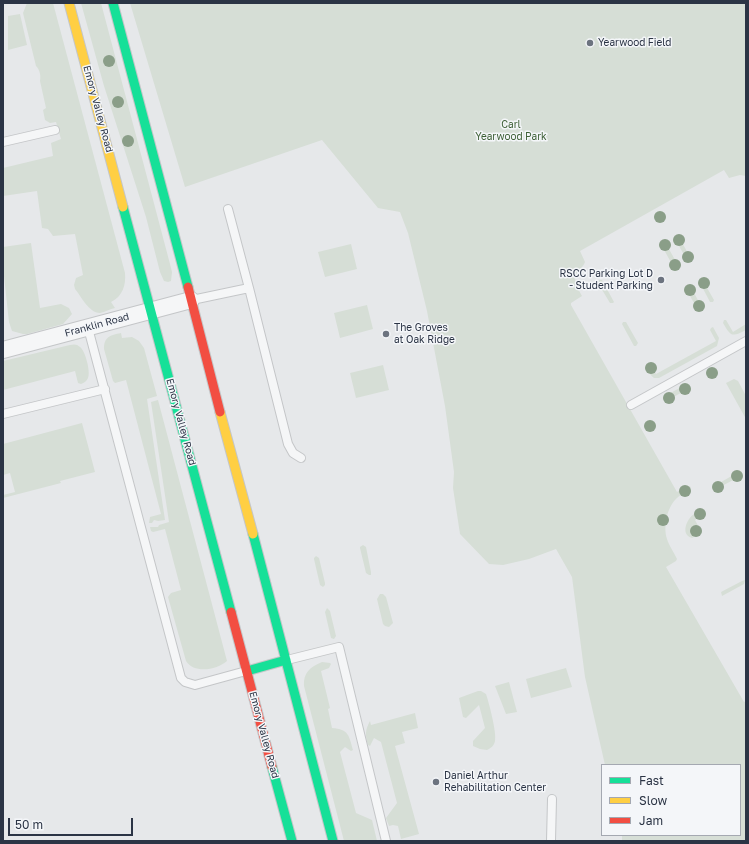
<!DOCTYPE html>
<style>
body{margin:0}
#map{position:relative;width:749px;height:844px;overflow:hidden;background:#e6e8ea;font-family:"Golos Text",sans-serif}
canvas{display:block}
.frame{position:absolute;inset:0;border:4px solid #2b3445;pointer-events:none}
.legend{position:absolute;left:601px;top:764px;width:140px;height:72px;box-sizing:border-box;background:#f4f6f9;border:1px solid #a4a8b1;margin:0;padding:5px 7px;list-style:none;font-size:12px;color:#2b3445}
.legend li{display:flex;align-items:center;gap:8px;height:20px}
.legend b{width:20px;border:1px solid #a4a8b1}
.scale{position:absolute;left:8px;top:818px;width:125px;height:18px;box-sizing:border-box;border:2px solid #2b3445;border-top:0;padding-left:5px;font-size:12px;line-height:14px;white-space:nowrap;color:#2b3445;-webkit-text-stroke:3px #f4f6f9;paint-order:stroke}
</style>
<div id="map">
<canvas width="749" height="844"></canvas>
<div class="frame"></div>
<ul class="legend">
<li><b style="height:5px;background:#16e098"></b>Fast</li>
<li><b style="height:5px;background:#ffcf43"></b>Slow</li>
<li><b style="height:5px;background:#f24e42"></b>Jam</li>
</ul>
<div class="scale">50 m</div>
</div>
<script>
const g = document.querySelector('canvas').getContext('2d');
g.lineJoin = 'round';
function paint(path, color) {
  g.fillStyle = color;
  g.fill(path, 'evenodd');
}
function trace(path, color, width, dash) {
  g.strokeStyle = color;
  g.lineWidth = width;
  g.lineCap = dash ? 'butt' : 'round';
  g.setLineDash(dash || []);
  g.stroke(path);
}
function drawText(font, color, halo, rows, align = 'center') {
  g.font = font + ' "Golos Text",sans-serif';
  g.lineWidth = 3;
  g.setLineDash([]);
  g.textBaseline = 'middle';
  g.strokeStyle = halo;
  g.fillStyle = color;
  for (const [text, x, y, turn = 0] of rows) {
    g.save();
    g.translate(x, y);
    g.rotate((+turn || 0) * Math.PI / 180);
    g.textAlign = isNaN(turn) ? turn : align;
    if (halo) g.strokeText(text, 0, 0);
    g.fillText(text, 0, 0);
    g.restore();
  }
}
const green = new Path2D(`
 M27,3H53L125,273C126,285 123,296 111,302L115,308C110,309 105,312 100,313C89,313 81,296 75,289L74,285L76,278L83,275L75,234L53,236L48,229L42,228L37,191L3,196V168L53,156L51,143L61,139L56,122L50,123L45,120L43,110L46,108L40,81C41,76 40,70 36,66L23,13Z
 M81,3H101L170,264L172,272L171,281L168,282L164,281L160,272L146,217L104,86Z
 M130,3H746V176L740,175L729,178L724,170L580,251L585,262C583,267 580,269 577,273C572,280 579,290 582,296L571,303V305L677,492L688,486L691,487L690,490C686,492 681,494 677,498C667,507 663,526 667,539C669,546 674,552 677,559L676,561L666,567L744,702L746,701V841H622V835H740V765H605L585,677L572,577L556,549L529,559L503,565L489,564L460,534L453,488L454,472L445,406L427,311L408,233L400,212L378,208L322,140L185,187Z
 M20,14L27,45L8,50V16Z
 M676,237H679L690,257V261L687,260L675,239Z
 M31,243L40,308L61,304L69,308L72,314L63,324L27,334H23L12,331L9,322L3,267V247Z
 M664,243L666,244L678,265L677,268H674L662,246Z
 M351,244L357,269L325,277L318,252Z
 M700,278L702,279L714,300L713,302H710L699,281Z
 M599,280H602L614,302L613,303H610L598,283Z
 M690,285L701,306V310H698L686,289L687,286Z
 M367,305L373,329L340,338L334,313Z
 M724,320H726L733,332L746,324V330C732,337 731,337 723,323Z
 M623,322H626L638,343L636,346H634L622,324Z
 M713,327L719,338L717,346L659,378H654C650,375 646,369 646,364H650L656,374L716,341L710,330L711,328Z
 M121,333L122,338L132,337L139,341L144,348L157,396L147,399L165,520L158,521L154,520L152,523H149L150,517L161,514L126,380L115,383L113,381L104,349C104,337 110,335 121,333Z
 M70,345C74,344 77,344 80,347C85,350 91,372 88,378C87,381 84,383 81,384L78,383L75,371L3,390V361Z
 M383,365L389,390L356,398L350,373Z
 M734,379L738,381L746,396V419L726,383Z
 M685,385L688,387V389L668,400H664L665,396Z
 M158,400L227,661C217,670 194,674 186,661L168,597L171,593L181,590L165,529L153,532L151,531L150,527H158L159,525L169,522L151,402Z
 M82,423L95,472L60,481L61,483L3,498V495L15,492L10,473L3,475V444Z
 M738,473L739,476L737,478L718,488H715L716,485L735,474Z
 M700,511H704V514L695,520L702,533L692,538C678,534 689,513 700,511Z
 M363,545L366,547L371,572V575H369L366,573L360,548V547Z
 M316,556L319,558L325,583V585L323,587L320,585L314,559V558Z
 M745,580L744,584L722,596L721,592L742,581Z
 M380,594H383L386,597L393,623L389,627L385,626L383,624L377,599Z
 M327,608L330,611L336,636L334,639L331,638L325,612Z
 M322,662L330,663L331,664L329,668L321,671L330,708L328,709L332,728C349,729 349,736 353,750L351,751L345,747L340,752L356,813L372,820L377,841H344L304,686C303,673 310,667 322,662Z
 M566,668L572,687L531,698L526,679Z
 M509,682L517,712L506,714L495,686Z
 M478,691H481L486,694C489,703 497,733 495,741C494,746 491,748 487,750L480,749L473,746V741L485,728L479,705L466,718L463,717L459,698Z
 M415,713L418,728L402,732L405,743L395,746L419,834L401,839L398,826L393,825L389,826L386,818L397,803L381,742L374,738L370,746L368,745C365,735 365,730 370,721L371,725Z`);
const lane = new Path2D(`
 M3,142L55,130
 M228,209L249,288
 M192,300L249,288L288,444L293,453L301,458
 M88,328L181,678L185,682L195,685L246,671
 M631,405L746,341
 M3,414L105,389
 M287,660L339,647L386,841
 M551,841L552,799`);
const street = new Path2D(`
 M3,350L191,300`);
const fast = new Path2D(`
 M113,3L188,287
 M123,207L231,612
 M253,534L333,841
 M247,671L286,660
 M272,767L292,841`);
const slow = new Path2D(`
 M69,3L123,207
 M220,412L253,534`);
const jam = new Path2D(`
 M188,287L220,412
 M231,612L272,767`);
const trees = [
 [109,61],
 [118,102],
 [128,141],
 [660,217],
 [679,240],
 [665,245],
 [688,257],
 [675,265],
 [704,283],
 [690,290],
 [699,306],
 [651,368],
 [712,373],
 [685,389],
 [669,398],
 [650,426],
 [737,476],
 [718,487],
 [685,491],
 [700,514],
 [663,520],
 [696,531]
];
const markers = [
 [590,43,4,"#6c737f"],
 [661,280,4,"#6c737f"],
 [386,334,4,"#6c737f"],
 [436,782,4,"#6c737f"]
];
const poiNames = [
 ["Yearwood Field",598,43],
 ["RSCC Parking Lot D",653,274,"right"],
 ["- Student Parking",653,286,"right"],
 ["The Groves",394,328],
 ["at Oak Ridge",394,340],
 ["Daniel Arthur",444,776],
 ["Rehabilitation Center",444,788]
];
const streetNames = [
 ["Emory Valley Road",98,109,75],
 ["Franklin Road",97,325,-15],
 ["Emory Valley Road",181,422,75],
 ["Emory Valley Road",264,735,75]
];
const parkNames = [
 ["Carl",511,125],
 ["Yearwood Park",511,137]
];
paint(green, '#d6ded6');
trace(lane, '#c4c6c8', 10);
trace(street, '#c4c6c8', 18);
trace(fast, '#c4c6c8', 11);
trace(slow, '#c4c6c8', 11);
trace(jam, '#c4c6c8', 11);
trace(lane, '#f5f6f7', 8);
trace(street, '#f5f6f7', 16);
trace(fast, '#16e098', 9);
trace(slow, '#ffcf43', 9);
trace(jam, '#f24e42', 9);
g.fillStyle = '#8a9e88';
for (const [x, y] of trees) {
  g.beginPath();
  g.arc(x, y, 6, 0, 2 * Math.PI);
  g.fill();
}
for (const [x, y, r, color] of markers) {
  const dot = new Path2D();
  dot.arc(x, y, r, 0, 2 * Math.PI);
  g.fillStyle = color;
  g.fill(dot);
  trace(dot, '#f4f6f9', 1.5);
}
drawText('10px', '#2b3445', '#f4f6f9', poiNames, 'left');
drawText('10px', '#2b3445', '#f4f6f9', streetNames);
drawText('10px', '#3f6138', '#f4f6f9', parkNames);
</script>
